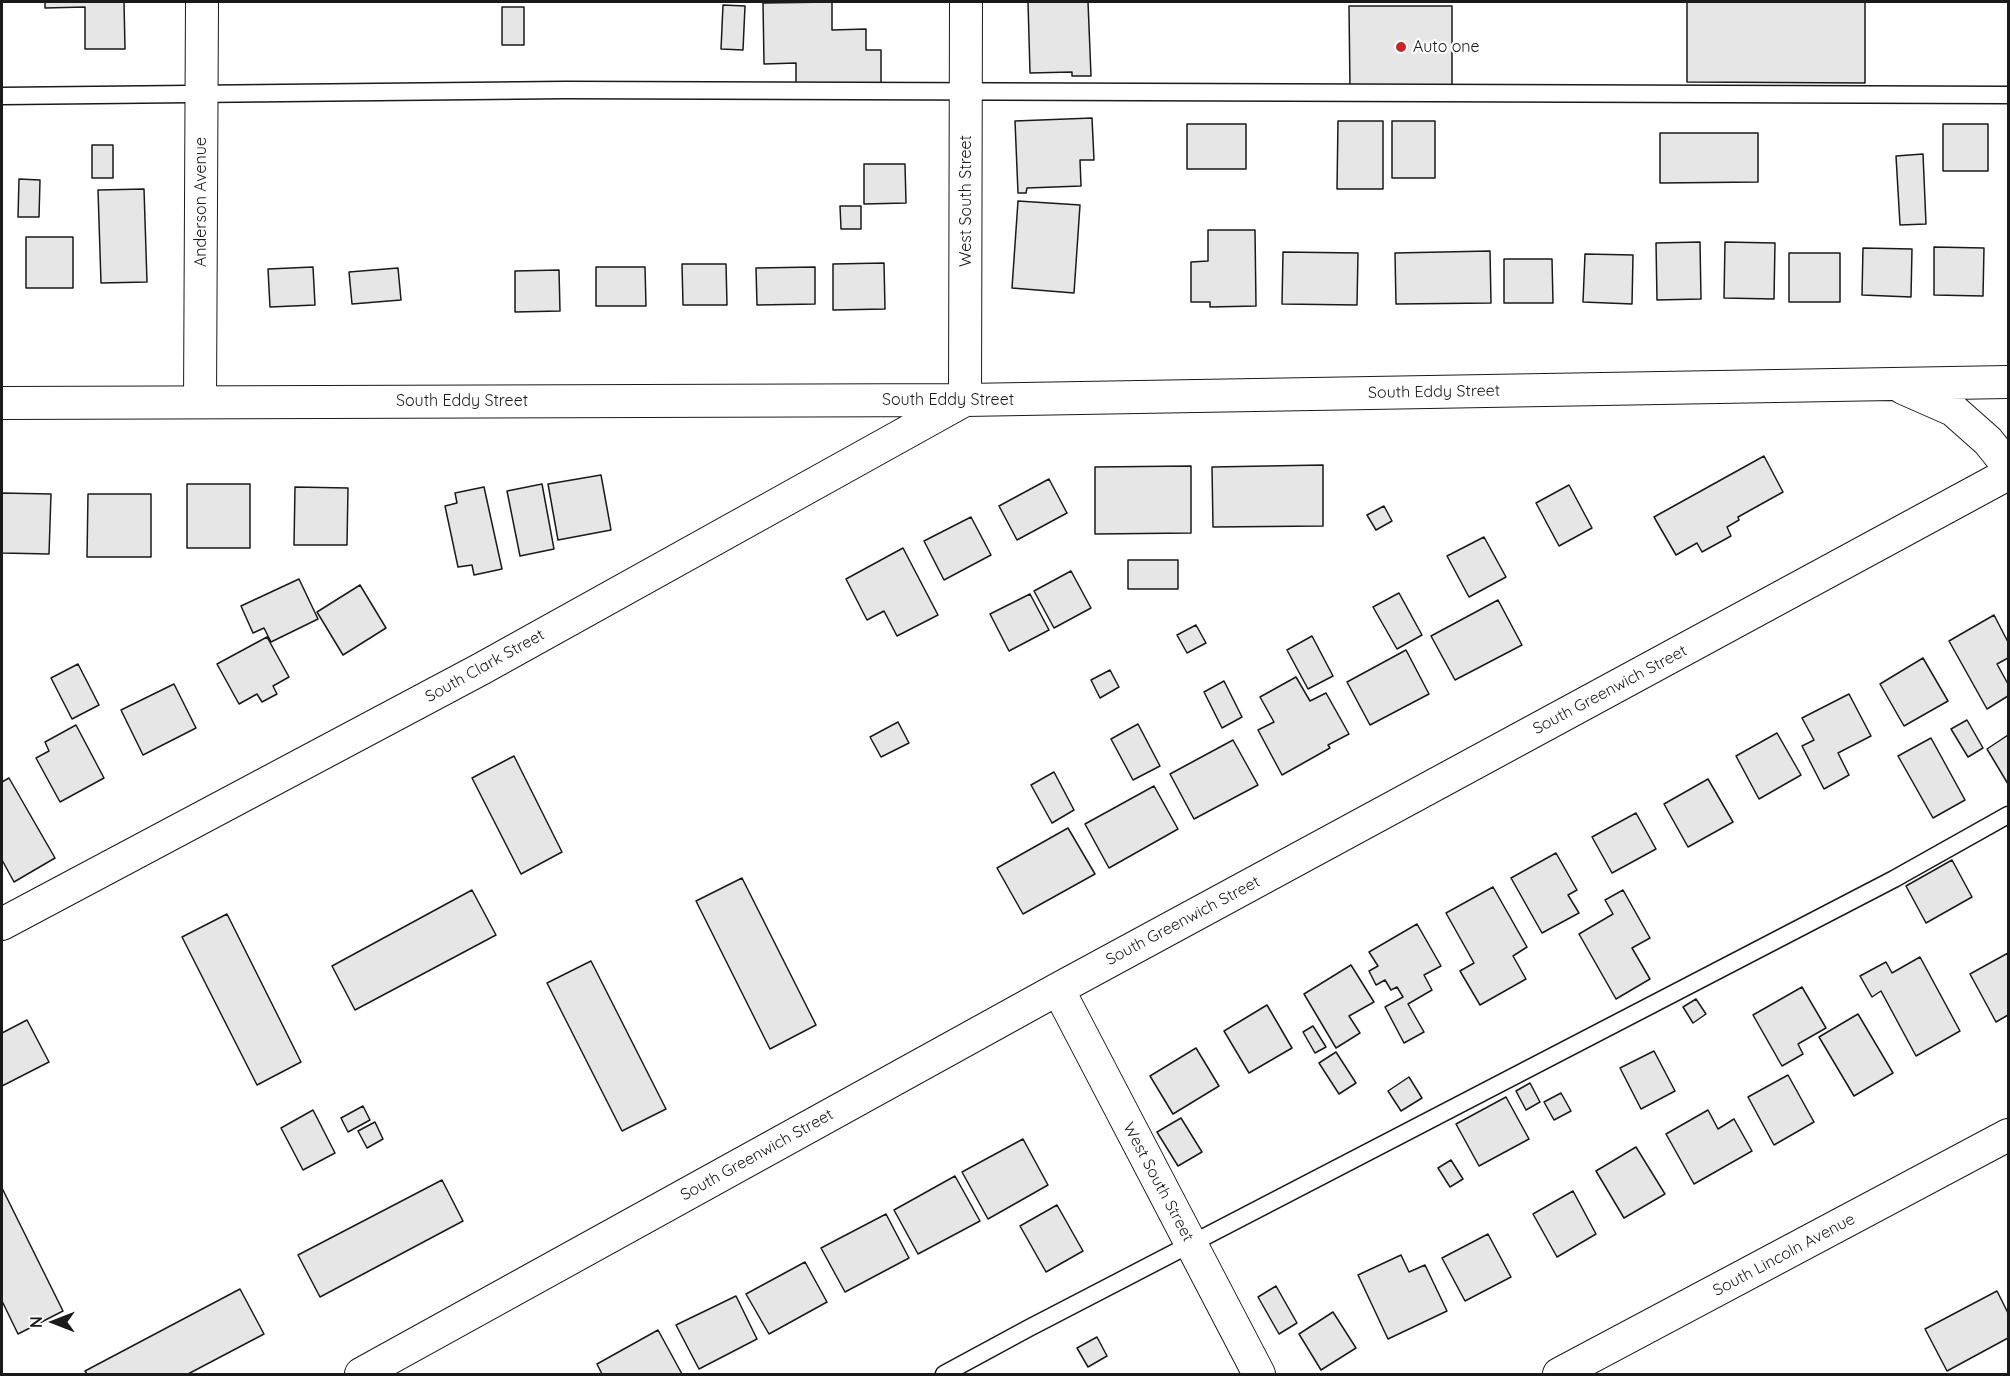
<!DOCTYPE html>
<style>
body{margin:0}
#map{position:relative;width:2010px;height:1376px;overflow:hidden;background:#fff;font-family:Quicksand,sans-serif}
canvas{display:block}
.frame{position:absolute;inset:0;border:3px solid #1a1a1a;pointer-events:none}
.north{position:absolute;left:24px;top:1292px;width:60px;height:60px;-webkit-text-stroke:4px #fff;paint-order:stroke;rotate:270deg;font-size:16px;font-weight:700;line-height:24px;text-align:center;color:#1a1a1a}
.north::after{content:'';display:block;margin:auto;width:21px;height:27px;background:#1a1a1a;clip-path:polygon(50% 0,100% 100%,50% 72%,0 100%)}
</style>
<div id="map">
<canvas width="2010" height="1376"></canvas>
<div class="frame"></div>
<div class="north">N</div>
</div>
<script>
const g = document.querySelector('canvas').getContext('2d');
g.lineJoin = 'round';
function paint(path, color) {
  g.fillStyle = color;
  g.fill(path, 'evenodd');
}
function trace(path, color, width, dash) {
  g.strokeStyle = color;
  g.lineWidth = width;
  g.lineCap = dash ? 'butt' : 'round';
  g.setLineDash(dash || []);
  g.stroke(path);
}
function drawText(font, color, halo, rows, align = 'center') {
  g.font = font + ' Quicksand,sans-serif';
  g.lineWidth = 4.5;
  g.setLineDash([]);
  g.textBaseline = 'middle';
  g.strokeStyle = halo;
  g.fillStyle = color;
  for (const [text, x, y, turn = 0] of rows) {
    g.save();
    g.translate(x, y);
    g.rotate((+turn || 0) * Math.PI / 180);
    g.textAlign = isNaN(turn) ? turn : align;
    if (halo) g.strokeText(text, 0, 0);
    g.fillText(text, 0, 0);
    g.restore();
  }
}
const building = new Path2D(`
 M45,2H124L125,49H85V7L45,8Z
 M832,2V30L866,29V50H881V88H796V63L764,64L763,3Z
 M1028,2H1088L1091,76H1072V72L1030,73Z
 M1687,2H1865V83L1687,82Z
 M723,5L745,6L743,50L721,49Z
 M1349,6H1452V89L1350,90Z
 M502,7H524V45H502Z
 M1092,118L1094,160H1080L1081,186L1027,188L1026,193H1018L1015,121Z
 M1338,121H1383V189H1337Z
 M1392,121H1435V178H1392Z
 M1187,124H1246V169H1187Z
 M1943,124H1988V171H1943Z
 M1660,133H1758V182L1660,183Z
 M92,145H113V178H92Z
 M1923,154L1926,224L1900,225L1896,156Z
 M864,164H905L906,203L864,204Z
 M19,179L40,180L39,217H18Z
 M144,189L147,282L101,283L98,190Z
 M1018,201L1080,205L1074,293L1012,288Z
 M840,206H861V229H841Z
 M1208,230H1255L1256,306L1210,307V302H1191V262L1208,261Z
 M26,237H73V288H26Z
 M1700,242L1701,299L1657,300L1656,243Z
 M1725,242L1775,243L1774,299L1724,298Z
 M1934,247L1984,248L1983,296L1934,295Z
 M1863,248L1912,249L1911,297L1862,295Z
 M1490,251L1491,303L1396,304L1395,253Z
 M1283,252L1358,253L1357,305L1282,304Z
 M1789,253H1840V302H1789Z
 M1585,254L1633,255L1632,304L1583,302Z
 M1504,259H1552L1553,303H1504Z
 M884,263L885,309L833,310V264Z
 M682,264H726L727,305H683Z
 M313,267L315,305L270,307L268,269Z
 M596,267H645L646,306H596Z
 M815,267V304L757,305L756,268Z
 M398,268L401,300L352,304L349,272Z
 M559,270L560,311L515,312V271Z
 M1764,456L1783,492L1738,517L1739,520L1727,527L1731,536L1702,552L1697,543L1676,555L1654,517Z
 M1323,465V526L1213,527L1212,467Z
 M1191,466V533L1095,534V467Z
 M601,475L611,530L558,540L548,484Z
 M1049,479L1067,513L1017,540L999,506Z
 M187,484H250V548H187Z
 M542,484L554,549L520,556L507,491Z
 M1569,485L1592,528L1559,546L1536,503Z
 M295,487L348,488L347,545H294Z
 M484,487L502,569L474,575L472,565L458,567L445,506L457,503L455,493Z
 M2,493L51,494L49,554L2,553Z
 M88,494H151V557H87Z
 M1384,506L1392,521L1376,530L1367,515Z
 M971,517L991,555L944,580L924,541Z
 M1484,537L1506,577L1469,597L1447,556Z
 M903,548L938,615L897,636L884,611L867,620L846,579Z
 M1128,560H1178V589H1128Z
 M1071,571L1091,608L1054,628L1034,591Z
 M299,579L318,619L271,642L264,628L253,633L241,606Z
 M360,585L386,628L343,655L317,612Z
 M1399,593L1422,635L1397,649L1373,607Z
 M1030,594L1049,630L1009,651L990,614Z
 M1498,600L1522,645L1455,680L1431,636Z
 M1994,615L2008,642V658L1997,664L2008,684V696L1987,709L1949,641Z
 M1196,625L1206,643L1187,653L1177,635Z
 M1312,636L1333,676L1308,689L1287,650Z
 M267,637L289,677L273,686L277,694L262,702L257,694L239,704L217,664Z
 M1406,650L1429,694L1370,725L1347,682Z
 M1923,658L1948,701L1904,726L1880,684Z
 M78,664L99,705L72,719L51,678Z
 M1110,670L1119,687L1100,698L1091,680Z
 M1296,677L1310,701L1326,693L1349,734L1328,745L1330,748L1282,775L1258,730L1274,722L1260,697Z
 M1224,681L1242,717L1222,728L1204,692Z
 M174,684L196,728L143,755L121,710Z
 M1849,694L1871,736L1838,753L1849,775L1824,789L1802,746L1814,740L1802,718Z
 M1967,720L1983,748L1968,757L1951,729Z
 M898,722L909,743L881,757L870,737Z
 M1138,724L1160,766L1133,780L1111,739Z
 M76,725L104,778L60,802L36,758L49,751L45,742Z
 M1777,733L1801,775L1759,799L1736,756Z
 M2008,735V784L1987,749Z
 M1931,738L1965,800L1933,818L1898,756Z
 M1233,740L1258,785L1194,819L1170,774Z
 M514,756L562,852L521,874L472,778Z
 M1054,772L1074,810L1052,823L1031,785Z
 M9,778L55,858L14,882L2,860V782Z
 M1708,779L1733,822L1688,847L1664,804Z
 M1154,786L1178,829L1109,868L1085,824Z
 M1636,813L1656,849L1612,873L1592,837Z
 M1068,828L1095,874L1023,914L997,868Z
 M1556,853L1577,890L1568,895L1579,913L1542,933L1511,878Z
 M1952,860L1972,897L1926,923L1906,886Z
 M742,878L816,1025L770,1049L696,901Z
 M1493,887L1527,947L1513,956L1526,979L1480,1005L1460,971L1474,963L1446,913Z
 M472,890L496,935L355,1010L332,966Z
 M1623,890L1650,938L1632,948L1650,979L1616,999L1579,934L1613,914L1605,900Z
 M227,914L301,1062L257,1085L182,937Z
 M1417,924L1441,966L1424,975L1432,990L1408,1004L1424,1032L1404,1043L1385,1007L1403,997L1397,987L1391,990L1385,980L1376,985L1369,971L1378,966L1369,952Z
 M2008,953V1015L1996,1022L1970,974Z
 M1920,957L1960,1031L1916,1056L1881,991L1872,997L1860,976L1886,962L1892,973Z
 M591,961L666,1109L622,1131L547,983Z
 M1351,965L1374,1002L1349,1016L1360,1033L1336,1048L1304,994Z
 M1802,987L1826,1028L1798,1044L1803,1054L1782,1066L1753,1015Z
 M1696,999L1706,1014L1693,1023L1683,1007Z
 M1267,1005L1292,1048L1249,1073L1224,1031Z
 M1858,1014L1893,1073L1854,1096L1819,1037Z
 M27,1020L49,1062L2,1086V1033Z
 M1313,1026L1326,1047L1315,1053L1303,1032Z
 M1196,1048L1219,1086L1173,1114L1150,1076Z
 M1654,1051L1675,1091L1641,1109L1620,1068Z
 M1336,1052L1356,1083L1339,1094L1319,1063Z
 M1788,1075L1814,1122L1774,1145L1748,1097Z
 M1409,1077L1422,1098L1401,1111L1388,1091Z
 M1530,1083L1540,1102L1526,1110L1516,1091Z
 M1561,1093L1571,1111L1554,1120L1544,1102Z
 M1506,1097L1529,1139L1479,1166L1456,1124Z
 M363,1106L370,1120L348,1132L341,1118Z
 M313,1110L335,1153L303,1170L281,1128Z
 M1708,1110L1718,1129L1734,1119L1752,1151L1694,1184L1666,1134Z
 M1181,1118L1202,1152L1178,1166L1157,1132Z
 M375,1122L383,1139L367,1148L358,1131Z
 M1023,1139L1048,1185L988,1219L962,1172Z
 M1636,1147L1665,1194L1624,1218L1596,1171Z
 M1451,1160L1463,1179L1450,1187L1438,1168Z
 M955,1176L980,1221L918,1254L894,1210Z
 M442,1180L463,1221L320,1297L298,1255Z
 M2,1188L63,1311L18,1334L2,1301Z
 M1573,1191L1596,1234L1557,1257L1533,1214Z
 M1057,1205L1083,1251L1046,1272L1020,1226Z
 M886,1214L909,1258L845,1292L821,1248Z
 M1488,1234L1511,1277L1465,1301L1442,1258Z
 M1401,1255L1409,1272L1425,1265L1447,1311L1388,1339L1358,1275Z
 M805,1262L827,1302L769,1334L746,1294Z
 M1276,1286L1297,1323L1279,1334L1258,1297Z
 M240,1289L264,1334L188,1374H87L85,1371Z
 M1997,1291L2008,1313V1338L1947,1371L1925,1329Z
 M736,1296L757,1339L699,1369L676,1325Z
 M1333,1312L1356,1348L1321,1370L1299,1334Z
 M658,1330L682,1374H602L597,1364Z
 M1097,1337L1107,1356L1088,1367L1077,1348Z`);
const service = new Path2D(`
 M2,96L565,90L2008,95
 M944,1374L1029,1328L1894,879L2008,815`);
const minor = new Path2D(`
 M1903,388L1953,410L1988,441L2008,466
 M200,402L202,2
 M2,403L965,400L2008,382
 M2,924L481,669L965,400L966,2
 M1058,989L1259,1374
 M361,1374L1058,989L2008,474
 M1559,1374L2008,1135`);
const markers = [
 [1401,47,6,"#c62828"]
];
const poiNames = [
 ["Auto one",1413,47]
];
const streetNames = [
 ["West South Street",966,201,-90],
 ["Anderson Avenue",201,202,-90],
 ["South Eddy Street",1434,392,-1],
 ["South Eddy Street",948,400],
 ["South Eddy Street",462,401],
 ["South Clark Street",485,666,-29],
 ["South Greenwich Street",1610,690,-28],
 ["South Greenwich Street",1183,921,-28],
 ["South Greenwich Street",757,1155,-29],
 ["West South Street",1158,1182,62],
 ["South Lincoln Avenue",1784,1255,-28]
];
paint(building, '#e6e6e6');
trace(building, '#1a1a1a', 1.5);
trace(service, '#1a1a1a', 19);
trace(minor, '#1a1a1a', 34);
trace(service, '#fff', 16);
trace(minor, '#fff', 32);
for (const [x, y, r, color] of markers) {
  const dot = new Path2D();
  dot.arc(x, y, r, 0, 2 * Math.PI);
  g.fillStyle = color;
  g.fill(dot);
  trace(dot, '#fff', 2);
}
drawText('16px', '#1a1a1a', '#fff', poiNames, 'left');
drawText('16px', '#1a1a1a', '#fff', streetNames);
</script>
